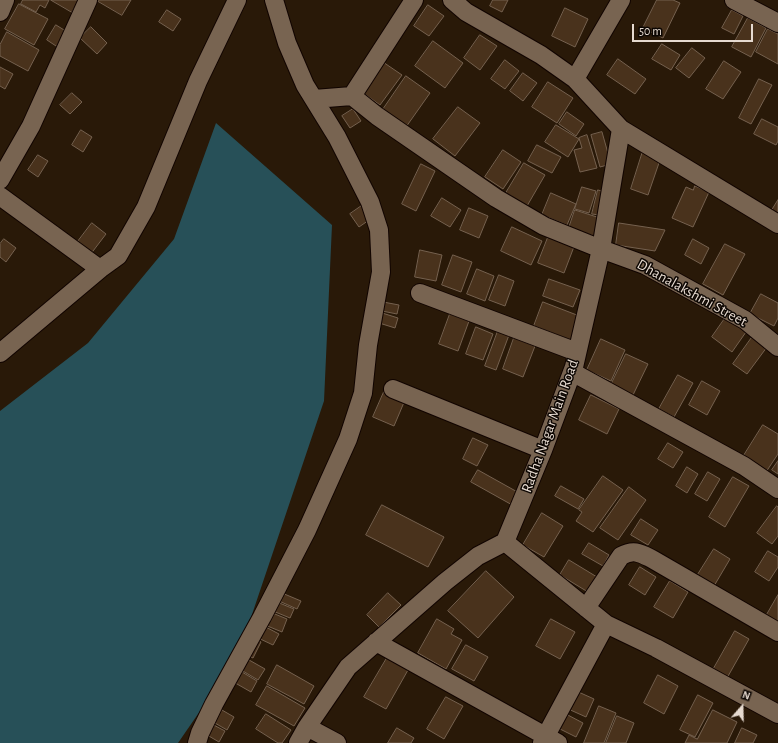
<!DOCTYPE html>
<style>
body{margin:0}
#map{position:relative;width:778px;height:743px;overflow:hidden;background:#291908;font-family:"Alegreya Sans",sans-serif}
canvas{display:block}
.north{position:absolute;left:722px;top:687px;width:40px;height:40px;-webkit-text-stroke:3px #0c0602;paint-order:stroke;rotate:20deg;font-size:11px;font-weight:700;line-height:16px;text-align:center;color:#e6dad0}
.north::after{content:'';display:block;margin:auto;width:14px;height:18px;background:#e6dad0;clip-path:polygon(50% 0,100% 100%,50% 72%,0 100%)}
.scale{position:absolute;left:632px;top:24px;width:121px;height:18px;box-sizing:border-box;border:2px solid #e6dad0;border-top:0;padding-left:5px;font-size:12px;line-height:14px;white-space:nowrap;color:#e6dad0;-webkit-text-stroke:3px #0c0602;paint-order:stroke}
</style>
<div id="map">
<canvas width="778" height="743"></canvas>
<div class="north">N</div>
<div class="scale">50 m</div>
</div>
<script>
const g = document.querySelector('canvas').getContext('2d');
g.lineJoin = 'round';
function paint(path, color) {
  g.fillStyle = color;
  g.fill(path, 'evenodd');
}
function trace(path, color, width, dash) {
  g.strokeStyle = color;
  g.lineWidth = width;
  g.lineCap = dash ? 'butt' : 'round';
  g.setLineDash(dash || []);
  g.stroke(path);
}
function drawText(font, color, halo, rows, align = 'center') {
  g.font = font + ' "Alegreya Sans",sans-serif';
  g.lineWidth = 3;
  g.setLineDash([]);
  g.textBaseline = 'middle';
  g.strokeStyle = halo;
  g.fillStyle = color;
  for (const [text, x, y, turn = 0] of rows) {
    g.save();
    g.translate(x, y);
    g.rotate((+turn || 0) * Math.PI / 180);
    g.textAlign = isNaN(turn) ? turn : align;
    if (halo) g.strokeText(text, 0, 0);
    g.fillText(text, 0, 0);
    g.restore();
  }
}
const water = new Path2D(`
 M216,123L332,225L324,401L238,656L178,743H0V411L88,343L174,239Z`);
const building = new Path2D(`
 M23,0H49L45,8L40,5L36,12L21,4Z
 M51,0H79L72,12Z
 M96,0H131L122,15Z
 M493,0H508L502,12L490,6Z
 M657,0H673L680,3L663,38L643,28Z
 M19,4L48,19L34,45L5,29Z
 M428,5L444,16L429,36L414,26Z
 M565,8L588,19L575,47L552,36Z
 M167,10L181,19L173,31L159,22Z
 M732,10L743,16L734,34L722,28Z
 M748,18L766,28L751,57L732,47Z
 M56,25L69,33L59,48L47,40Z
 M91,27L107,43L97,54L80,38Z
 M768,29L778,34V64L756,52Z
 M7,32L39,50L28,71L0,56V45Z
 M480,35L497,46L480,70L464,58Z
 M433,41L463,63L445,88L415,66Z
 M662,44L680,55L671,70L652,59Z
 M692,48L705,58L689,78L676,68Z
 M618,59L646,79L635,94L607,75Z
 M380,60L402,75L380,105L359,90Z
 M505,60L519,71L505,89L491,79Z
 M724,61L741,72L723,99L706,89Z
 M0,67L13,74L5,89L0,86Z
 M523,73L537,83L523,101L510,91Z
 M406,76L430,93L406,127L382,111Z
 M759,79L772,85L751,124L739,118Z
 M548,82L573,98L557,123L532,107Z
 M72,93L82,102L70,114L60,105Z
 M458,107L480,123L455,156L433,139Z
 M353,109L361,121L350,128L342,116Z
 M567,112L584,124L576,136L559,124Z
 M762,119L778,127V141L776,145L754,134Z
 M556,125L579,139L568,157L545,142Z
 M81,130L92,137L83,152L72,145Z
 M602,132L611,164L600,167L591,135Z
 M587,135L597,168L580,172L574,150L582,148L579,138Z
 M537,145L561,157L552,173L528,161Z
 M503,150L521,162L503,189L485,177Z
 M643,151L661,157L648,195L631,189Z
 M38,155L48,161L38,177L28,170Z
 M524,163L545,175L527,206L506,193Z
 M421,164L435,171L416,211L402,204Z
 M695,186L709,192L693,227L672,218L686,187L693,190Z
 M582,187L596,191L589,213L575,209Z
 M598,190L605,192L599,215L592,214Z
 M551,193L576,204L567,225L542,215Z
 M442,198L461,210L450,227L431,216Z
 M778,200V220L769,215Z
 M363,205L372,218L359,227L350,214Z
 M469,208L488,216L479,238L460,230Z
 M575,210L600,218L594,236L569,228Z
 M92,223L106,234L90,255L76,244Z
 M619,223L665,230L655,251L616,245Z
 M512,227L542,241L531,265L501,251Z
 M549,235L575,244L564,273L538,263Z
 M4,239L16,248L6,262L0,257V244Z
 M693,239L709,248L701,264L685,255Z
 M725,244L745,254L723,295L703,284Z
 M420,250L442,255L436,281L415,277Z
 M453,255L472,262L461,292L442,285Z
 M477,269L494,276L485,301L467,294Z
 M499,275L514,281L505,306L489,300Z
 M549,279L580,290L573,307L543,296Z
 M761,294L778,303V318L774,326L750,314Z
 M378,301L399,305L397,314L377,310Z
 M543,302L582,317L573,341L534,326Z
 M379,312L398,318L395,328L376,322Z
 M450,314L469,321L458,351L439,344Z
 M726,317L746,332L732,352L712,337Z
 M476,327L493,334L483,360L466,354Z
 M498,331L509,335L496,370L485,366Z
 M753,336L767,347L747,374L733,364Z
 M514,338L535,346L523,377L503,369Z
 M601,339L625,350L611,381L587,370Z
 M626,354L648,364L633,395L611,385Z
 M678,375L693,383L674,417L659,409Z
 M702,381L720,391L707,415L689,405Z
 M384,392L405,400L394,426L373,417Z
 M591,395L619,409L607,434L579,420Z
 M763,425L778,434V454L766,472L743,457Z
 M473,438L488,445L477,466L463,459Z
 M668,443L683,452L673,468L658,459Z
 M778,461V474L772,470Z
 M687,467L698,474L687,493L676,486Z
 M478,470L521,494L514,506L471,482Z
 M708,472L720,479L707,501L695,494Z
 M603,476L623,490L593,532L576,521L582,512L579,510Z
 M733,477L749,486L725,527L709,517Z
 M561,486L584,499L578,509L555,496Z
 M629,487L646,500L618,540L600,528Z
 M382,505L444,537L428,567L366,535Z
 M777,506L778,507V536L772,544L757,533Z
 M542,513L563,526L544,557L523,545Z
 M641,519L658,530L648,545L631,535Z
 M589,543L609,555L603,566L582,554Z
 M714,549L730,559L714,586L697,576Z
 M768,551L778,557V567L769,581L755,572Z
 M569,560L597,577L588,592L560,575Z
 M640,567L656,577L645,595L629,585Z
 M486,571L514,597L478,638L448,611Z
 M670,581L688,592L673,618L654,607Z
 M282,593L301,601L297,609L279,601Z
 M388,593L401,605L379,627L367,615Z
 M778,595V626L765,618Z
 M277,602L294,609L290,618L273,611Z
 M270,612L287,619L282,632L265,625Z
 M437,619L454,629L451,634L462,640L446,669L418,653Z
 M551,619L575,632L560,659L536,646Z
 M262,625L279,634L273,645L256,637Z
 M735,631L749,639L727,678L713,670Z
 M253,638L261,642L253,658L245,654Z
 M466,645L488,657L474,681L452,669Z
 M242,656L265,669L258,680L236,667Z
 M387,658L408,670L386,709L364,697Z
 M277,665L314,686L304,704L267,684Z
 M237,669L257,681L251,692L230,680Z
 M658,675L678,686L664,714L644,703Z
 M267,686L305,708L294,726L256,705Z
 M574,690L594,699L586,717L566,708Z
 M698,695L713,703L695,737L680,730Z
 M446,697L463,706L444,739L427,729Z
 M215,706L234,717L227,730L208,719Z
 M599,706L616,713L604,743H584Z
 M713,710L737,722L727,743H685L689,735L697,739Z
 M564,713L583,723L576,737L556,727Z
 M266,714L291,730L282,743H278L256,729Z
 M617,716L634,723L626,743H606Z
 M208,722L225,731L219,742L202,732Z
 M397,728L414,738L411,743H388Z
 M742,728L757,735L753,743H735Z`);
const minor = new Path2D(`
 M414,0L352,96L377,116L496,198L544,226L601,249L645,265L745,320L778,347
 M452,0L466,12L541,55L575,79L621,129L601,249L574,367L543,450L505,542L606,624L656,648L778,714
 M734,0L778,23
 M0,12L5,0
 M575,79L621,0
 M314,99L352,96
 M621,129L778,224
 M0,180L31,126L88,0
 M0,196L100,269L0,353
 M100,269L118,256L146,207L198,81L237,0
 M420,293L577,352
 M572,372L744,466L778,489
 M393,389L543,450
 M586,608L621,556C634,549 640,553 652,559L778,632
 M376,642L558,743
 M307,727L337,743
 M197,743L200,733L214,704L262,617L307,530L348,439L363,393L368,345L381,272L379,230L370,202L337,137L305,85L287,43L274,0
 M298,743L307,727L348,667L445,582L478,556L505,542
 M542,743L606,624`);
const streetNames = [
 ["Dhanalakshmi Street",692,293,29],
 ["Radha Nagar Main Road",550,426,-70]
];
paint(water, '#275058');
paint(building, '#49321c');
trace(building, '#75614f', 1);
trace(minor, '#110400', 20);
trace(minor, '#786451', 18);
drawText('15px', '#e6dad0', '#0c0602', streetNames);
</script>
